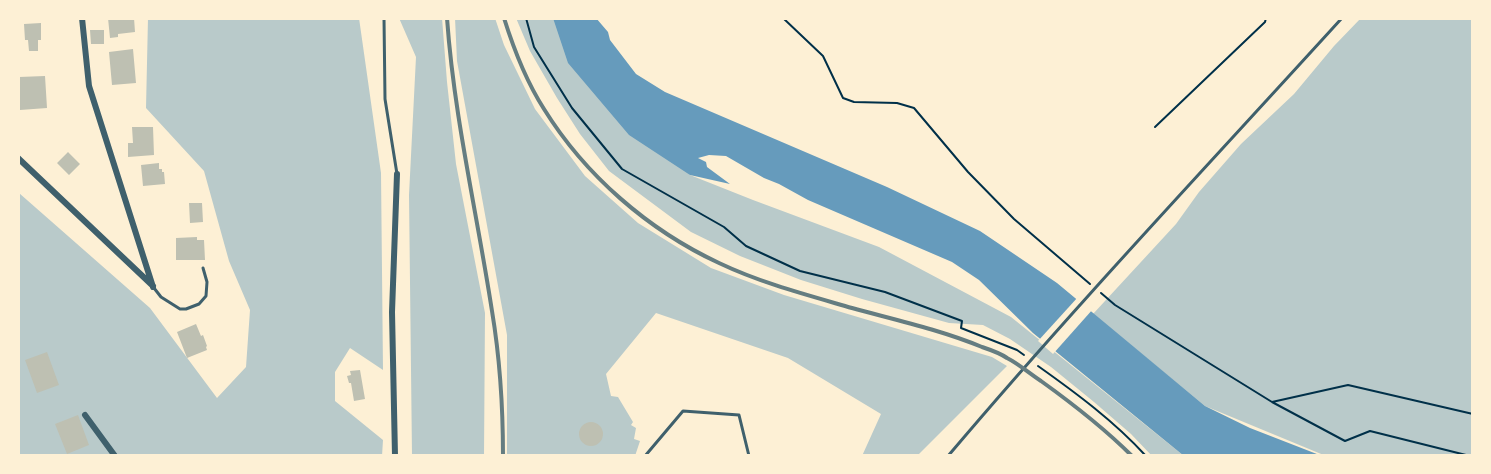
<!DOCTYPE html>
<style>
body{margin:0}
#map{position:relative;width:1491px;height:474px;overflow:hidden;background:#fdf0d5;font-family:"Zilla Slab",serif}
canvas{display:block}
.frame{position:absolute;inset:0;border:20px solid #fdf0d5;pointer-events:none}
</style>
<div id="map">
<canvas width="1491" height="474"></canvas>
<div class="frame"></div>
</div>
<script>
const g = document.querySelector('canvas').getContext('2d');
g.lineJoin = 'round';
function paint(path, color) {
  g.fillStyle = color;
  g.fill(path, 'evenodd');
}
function trace(path, color, width, dash) {
  g.strokeStyle = color;
  g.lineWidth = width;
  g.lineCap = dash ? 'butt' : 'round';
  g.setLineDash(dash || []);
  g.stroke(path);
}
const green = new Path2D(`
 M148,18H359L381,173L383,370L350,348L335,372V401L383,440L382,456H18V190L19,193L150,308L217,398L246,367L250,310L229,261L204,171L146,108Z
 M399,18H442L447,82L456,164L485,313L484,456H412L409,195L416,57Z
 M455,18H495L504,45L535,109L585,176L638,223L711,268L784,295L992,357L1007,366L917,456H862L881,414L788,358L656,313L606,374L611,396L618,397L633,422L631,425L636,428L634,439L640,441L635,456H507V335L457,61Z
 M516,18H553L690,175L753,200L879,247L1011,317L1184,456H1152L1131,434L1094,402L1051,367L1010,339L983,325L949,323L862,299L801,280L740,256L691,232L609,171L580,134L557,98L530,51Z
 M1361,18H1473V456H1326L1205,406L1093,314L1176,224L1199,192L1241,144L1294,94L1334,46Z`);
const water = new Path2D(`
 M553,18H596L608,32L610,40L636,74L665,92L887,187L980,231L1057,283L1205,406L1250,428L1322,456H1184L1033,333L979,280L952,262L808,200L779,184L764,178L726,156L709,155L698,158L706,162L707,167L730,184L690,175L629,135L568,63Z`);
const pier = new Path2D(`
 M1078,297L1093,309L1053,354L1038,341Z`);
const building = new Path2D(`
 M108,18H134L135,32L118,34V37L110,38Z
 M41,23V40H38V51H29L28,40H25L24,24Z
 M90,30H104V44H91Z
 M133,49L136,83L112,85L109,52Z
 M45,76L47,108L20,110L19,77Z
 M132,127H153L154,155L128,157V143H133Z
 M68,152L80,164L69,175L57,163Z
 M159,163V169H162V172H164L165,184L143,186L141,165Z
 M189,203H202L203,222L190,223Z
 M197,237V240H204L205,260H176V238Z
 M196,324L201,336L203,335L207,346L206,347L207,350L187,358L177,332Z
 M47,352L59,385L37,393L25,360Z
 M360,370L365,399L354,401L351,383H349L347,376L351,375L350,371Z
 M78,415L89,445L67,454L55,424Z
 M579 434a12 12 0 1 1 24 0a12 12 0 1 1-24 0Z`);
const path = new Path2D(`
 M526,18L534,47L572,108L622,169L724,227L746,246L800,271L885,292L962,321L961,328L1017,350L1024,355
 M783,18L823,56L843,98L854,102L897,103L914,108L968,172L1014,219L1090,284
 M1155,127L1265,22L1266,18
 M1101,293L1115,305L1272,402L1345,441L1370,431L1470,456
 M1038,366C1076,393 1114,421 1146,456
 M1272,402L1348,385L1473,414`);
const service = new Path2D(`
 M384,18L385,99L397,174
 M154,288L161,297L180,309H186L199,304L206,296L207,282L203,268
 M645,456L683,411L739,415L749,456
 M948,456C1075,306 1210,163 1342,18`);
const minor = new Path2D(`
 M82,18L89,86L153,287
 M18,158L153,286
 M85,415L115,456
 M395,456L392,312L397,174`);
const rail = new Path2D(`
 M447,18C454,117 477,213 492,311C500,359 503,407 503,456
 M504,18C514,50 526,81 544,109C585,175 648,230 719,263C761,283 807,295 852,308C896,320 941,330 982,347C991,350 1000,353 1007,358C1019,364 1030,374 1041,381C1073,404 1104,428 1132,456`);
paint(green, '#b9caca');
paint(water, '#669bbc');
paint(pier, '#fdf0d5');
paint(building, '#bec0b2');
trace(path, '#003049', 2);
trace(service, '#3f606c', 3);
trace(minor, '#3f606c', 6);
trace(rail, '#657d81', 4);
</script>
